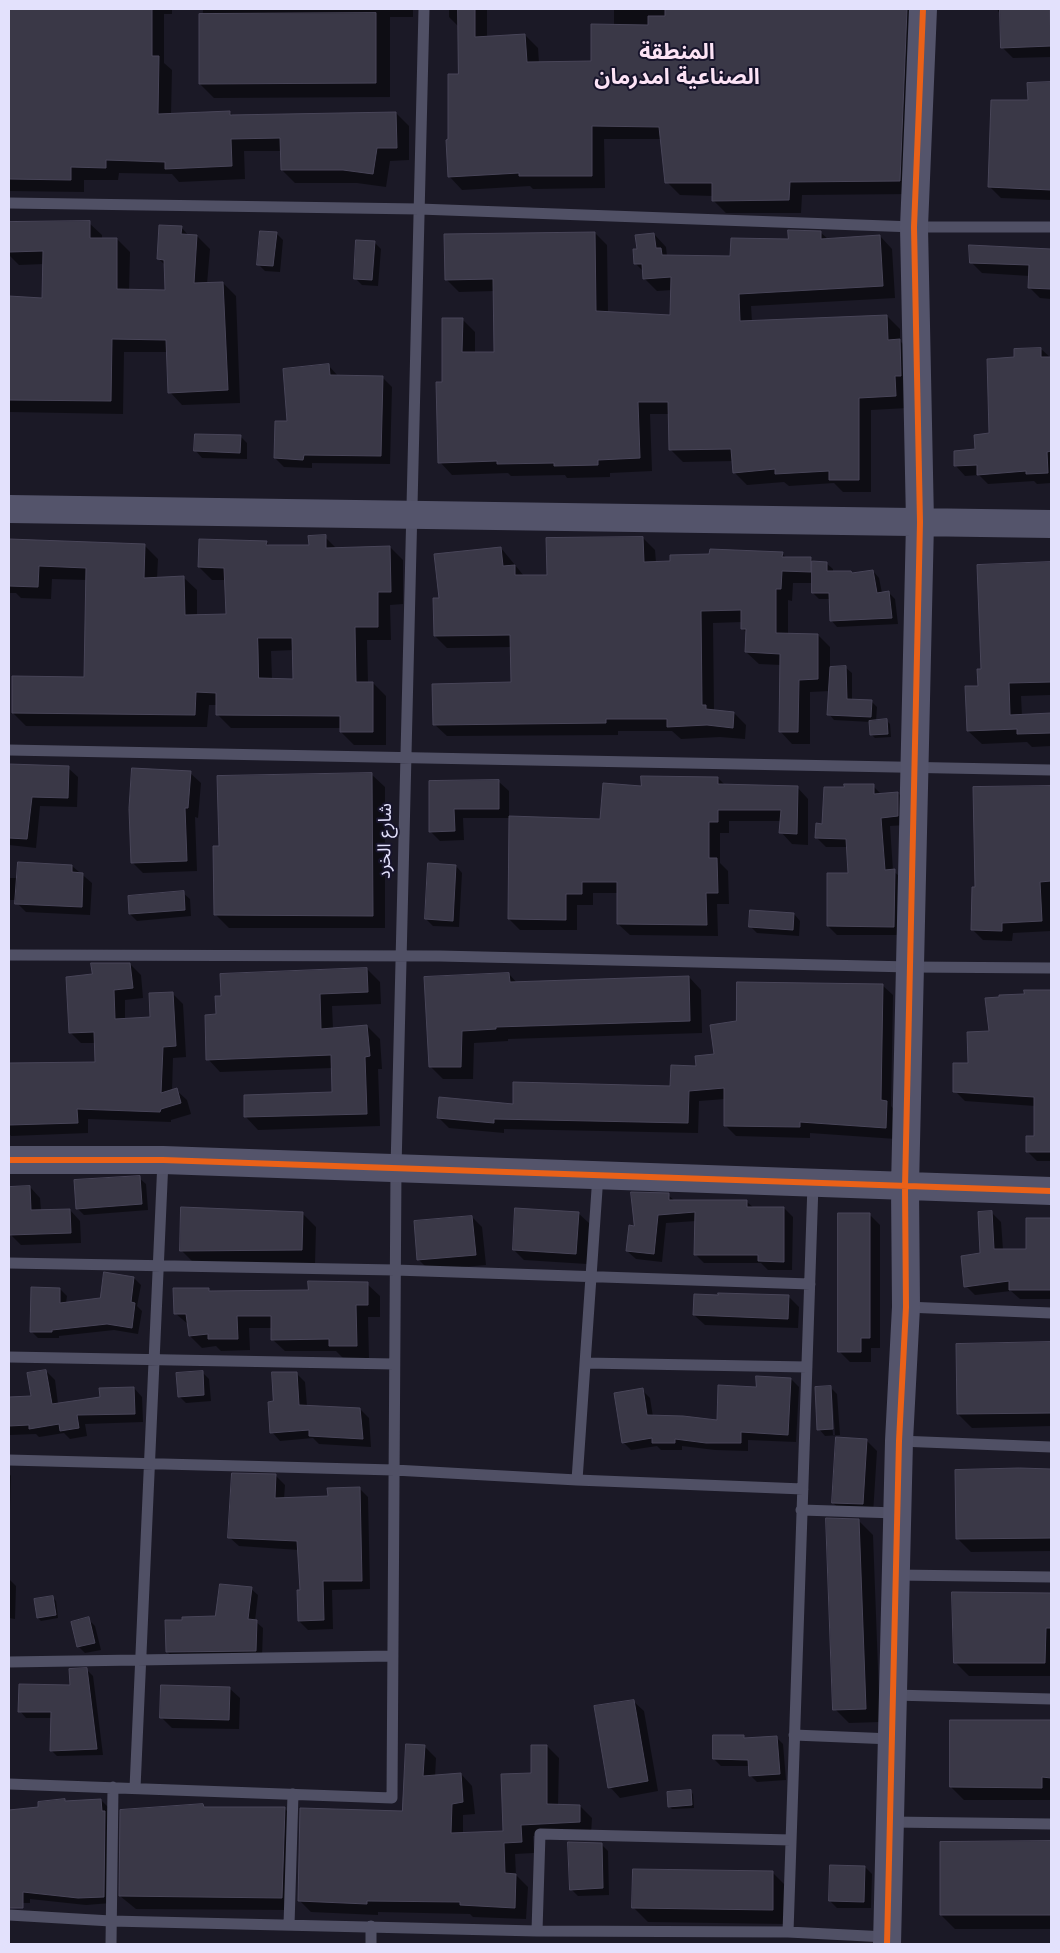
<!DOCTYPE html>
<meta charset="utf-8">
<style>
body{margin:0}
#map{position:relative;width:1060px;height:1953px;overflow:hidden;background:#1b1926;font-family:Jost,sans-serif}
canvas{display:block}
.frame{position:absolute;inset:0;border:10px solid #e3e1fc;pointer-events:none}
</style>
<div id="map">
<canvas width="1060" height="1953"></canvas>
<div class="frame"></div>
</div>
<script>
const g = document.querySelector('canvas').getContext('2d');
g.lineJoin = 'round';
function paint(path, color) {
  g.fillStyle = color;
  g.fill(path, 'evenodd');
}
function trace(path, color, width, dash) {
  g.strokeStyle = color;
  g.lineWidth = width;
  g.lineCap = dash ? 'butt' : 'round';
  g.setLineDash(dash || []);
  g.stroke(path);
}
function drawText(font, color, halo, rows, align = 'center') {
  g.font = font + ' Jost,"Noto Sans Arabic",sans-serif';
  g.lineWidth = 4;
  g.setLineDash([]);
  g.textBaseline = 'middle';
  g.strokeStyle = halo;
  g.fillStyle = color;
  for (const [text, x, y, turn = 0] of rows) {
    g.save();
    g.translate(x, y);
    g.rotate((+turn || 0) * Math.PI / 180);
    g.textAlign = isNaN(turn) ? turn : align;
    if (halo) g.strokeText(text, 0, 0);
    g.fillText(text, 0, 0);
    g.restore();
  }
}
const shadow = new Path2D(`
 M9,9H172V14H164V63L172,70L171,115L230,112L233,116L396,113L409,126V160L390,161L386,187L357,183H295L282,170V151H244L245,179L179,182L172,174L119,173L118,180H84V192L9,191Z
 M203,9H413V17H390V97L214,98L200,84Z
 M449,9H487V37L525,35L538,48L539,63H592L614,26V9H922L913,194L802,195L801,213H726L713,200V196L680,195L667,182L662,139H604L605,188L533,189L530,186L462,190L449,176V141L460,75L459,27L449,17Z
 M997,9H1051V57L1013,58L1002,47L1001,16Z
 M1051,84V200L1001,198L990,187L1029,101L1028,85Z
 M9,223H89L102,235V239H117L130,252L129,290L166,291L165,265L159,259L181,227L189,236H197L210,249L207,284L223,283L236,296L240,403L182,405L170,392L168,352H124L123,414L9,412V298L43,300L44,264L19,265L9,255Z
 M820,232L828,239L880,236L892,249L895,298L751,306L752,322L887,316L900,329V341L912,353L908,408L871,410V492H843L834,483L789,486L784,482L747,485L735,473L734,461L683,462L670,449V414H650L652,471L610,473V477L567,478L565,475L511,476L508,473L452,475L440,462L443,383L462,319L475,332V353H496L494,291L459,292L446,279L595,233L607,245L608,313L671,316L672,290L657,291L644,278V272L635,263L638,250L654,234L666,247L667,256L732,257Z
 M276,233L283,240L280,272L265,271L258,264Z
 M374,242L381,249L378,286L362,285L355,278Z
 M971,246L1051,250V299L1040,298L1029,287L1030,276L982,273L971,262Z
 M1041,349L1051,358V483L1037,484L1034,481L988,484L979,475L965,476L956,466L977,451L990,435L1016,358Z
 M329,366L338,376L383,378L392,387L390,464L312,463V468L284,467L275,458L289,423Z
 M240,436L247,443V459L202,458L196,451Z
 M325,537L337,549L390,547L403,560V604L390,605L391,640H367L368,683H373L386,696V745H354L341,732V728H231L217,714V705H209L207,727L26,726L13,713L85,678L87,580L52,579L51,599L21,598L16,593H9V539L145,546L158,559L157,578L183,577L197,590V616L227,615L226,580H212L199,567L266,542L270,546H310ZM294,650L295,680H272L271,651Z
 M643,538L655,550L656,563L782,554L787,558H811L815,563H826L833,569V573L853,574L873,571L879,578L882,593H889L895,599L898,624L837,627L831,620L830,599H819L813,593V583H793L792,601L788,600V634L818,635L830,647V668H846L852,673V700L871,701L877,707L876,721H887L890,724L891,737L875,738L872,735L871,722L834,720L829,714L830,691L810,692V744H792L780,731L781,665L759,664L746,652L747,633L742,628V622L713,623L714,711L734,713L746,725L745,739L720,737L681,739L672,731H618V735L447,736L434,724L512,684L511,647L447,648L435,636L440,600L501,548L524,576H548Z
 M1051,563V746L1032,747L1027,742L982,744L968,731L982,670L978,566ZM1050,695L1051,715L1022,716L1021,696Z
 M9,766L68,768L78,777L77,807L40,806L36,848L9,845Z
 M190,773L201,783L198,818L195,817L197,871L143,873L133,863Z
 M371,774L385,787V928H229L215,914L220,847Z
 M718,778L725,785L797,787L808,799V845L792,844L781,832V821H729V833H720V863L728,871L729,904H717L718,936L630,935L618,924V893H593V905H577V930H520L509,919L510,818H463L464,840L440,841L430,831V782H499L509,791V817L601,821L642,787Z
 M873,786L882,795L898,793L907,802L906,825L890,826L893,871L904,880L902,935H837L828,926L850,875L848,847H826L817,838L823,825L825,788Z
 M974,788H1051V931L1013,933L1012,941L983,940L972,929L976,888Z
 M72,866L92,883L90,915L26,912L17,903V900H9V878H18Z
 M456,866L462,873L459,927L433,926L426,919Z
 M183,893L190,899L191,916L137,921L130,914Z
 M794,914L800,921L799,936L757,933L750,926Z
 M130,964L141,975L143,998L125,1000V1020L152,1018L172,993L183,1004L186,1057L173,1058L172,1091L176,1090L187,1100L191,1114L171,1120V1122L88,1119V1133L11,1136L9,1134V1063H96V1043H81L70,1032L93,975Z
 M367,969L380,982L381,1004L332,1006L333,1029L367,1026L380,1039L382,1069H378L380,1126L258,1130L246,1117L333,1093L332,1068L220,1072L208,1059L217,1016Z
 M509,974L517,983L689,977L701,990L702,1033L508,1039V1041L474,1043L473,1079H443L430,1066Z
 M882,985L893,995L891,1106L897,1113L896,1139L810,1133V1138L736,1136L725,1125V1099L699,1101L698,1133L504,1129V1133L449,1128L438,1117L514,1106L672,1087L715,1055L737,1022Z
 M1026,991H1051V1161H1037L1027,1151L1035,1138V1106L965,1101L955,1091L990,1033L1026,996Z
 M139,1178L146,1184L148,1210L84,1215L77,1208Z
 M30,1187L40,1198L41,1211L70,1210L80,1221L81,1243L21,1245L11,1235L9,1188Z
 M668,1195L675,1201L747,1202L754,1208H784L793,1217L792,1270H768L761,1263H704L696,1255V1221L666,1223L662,1262L636,1259L627,1251L636,1227Z
 M302,1213L316,1227L315,1264L196,1265L182,1251Z
 M578,1213L589,1223L587,1264L524,1260L514,1250Z
 M992,1213L1001,1222L1003,1250H1027V1220L1051,1219V1299H1020L1011,1291L975,1295L966,1286L981,1254Z
 M870,1215L880,1225V1348H871V1362H850L839,1351Z
 M472,1217L482,1227L486,1265L429,1270L418,1259Z
 M105,1274L134,1278L141,1285L137,1306L142,1311L138,1334L114,1330L59,1336V1338H38L31,1331L60,1289L67,1296L66,1303L101,1299Z
 M367,1284L380,1296V1317H368L369,1358H343L336,1351H285L272,1339V1328H249L250,1350L221,1351L216,1346L202,1348L190,1336L189,1325L175,1313L208,1289L211,1292L309,1291Z
 M788,1296L799,1307L798,1328L705,1325L694,1315Z
 M1051,1344V1426L972,1428L958,1414L957,1346Z
 M46,1371L55,1380L58,1404L101,1398L134,1388L142,1397L143,1422L85,1424L87,1436L70,1439L64,1433L39,1437L36,1434L10,1435L9,1398L32,1397Z
 M202,1372L209,1379L211,1401L186,1403L179,1396Z
 M297,1374L305,1382L307,1406L360,1409L369,1418L371,1447L319,1444L313,1438L280,1441L272,1432L274,1403Z
 M791,1379L799,1387L796,1442L748,1440V1451L715,1450L682,1446V1450H661L657,1446L631,1450L623,1442L642,1390L650,1398L653,1417L718,1422L757,1388Z
 M830,1387L837,1394L840,1435L825,1436L819,1429ZM830,1393H832L835,1435H833Z
 M866,1440L877,1451L873,1514L844,1513L833,1503Z
 M1051,1470V1551L971,1552L957,1538L956,1471Z
 M9,1473L11,1476L10,1509H9Z
 M276,1476L285,1485L284,1499L329,1497L359,1488L368,1497L370,1589L332,1590L333,1629L308,1630L299,1621L302,1591L299,1550L239,1546L229,1537Z
 M859,1521L873,1535L880,1722L849,1723L835,1709Z
 M9,1579L16,1586L15,1619L9,1618Z
 M251,1589L258,1595L255,1621L263,1628L262,1657L174,1658L167,1652L184,1621L216,1617Z
 M953,1594H1051V1676H969L955,1662Z
 M53,1598L56,1601L58,1618L41,1621L38,1618L35,1600Z
 M88,1619L95,1626L101,1650L85,1653L78,1646Z
 M87,1670L93,1676L103,1755L57,1756L51,1750L52,1718H26L20,1711L72,1686Z
 M229,1688L240,1698L239,1729L172,1728L162,1718Z
 M633,1701L644,1711L658,1791L620,1798L610,1787Z
 M952,1721H1051V1800H964L951,1787Z
 M743,1736L746,1739L776,1737L783,1744L786,1780L757,1782L750,1775V1766H721L714,1759Z
 M424,1746L436,1758L435,1777L461,1774L472,1786L475,1814L463,1815V1834L504,1832L547,1746L559,1758L558,1806H580L592,1818L591,1834L533,1836L534,1853L515,1854L516,1875L528,1887L526,1919L473,1917L470,1914L378,1912V1915L311,1912L299,1900L403,1812Z
 M690,1791L693,1794L694,1808L672,1809L669,1806Z
 M101,1800L108,1807L111,1903L86,1905L30,1899V1903H10L9,1810L40,1808Z
 M203,1805L206,1808L285,1809L297,1821L294,1910L136,1909L120,1896Z
 M1051,1842V1929H955L941,1915V1843Z
 M601,1844L608,1851L609,1895L578,1896L571,1889Z
 M865,1867L872,1874L871,1908H837L830,1901Z
 M772,1872L786,1886V1924L648,1922L634,1908Z`);
const building = new Path2D(`
 M9,9H152V56H159L158,114L230,111V115L396,112L397,148H377L373,174L343,170H281L280,138L231,139L232,166L165,169V162L106,160V168L71,167V180L9,179Z
 M458,9H475V37L525,34L527,62L591,61V24L648,25V16H665V9H907L900,181L790,182L789,200L712,201V183H665L659,127L592,126V176H519V173L448,177L446,140L448,139V74H458Z
 M1000,9H1050L1051,46L1001,48Z
 M376,13V83L199,84V14Z
 M1051,82V190L988,187L991,100H1028L1027,83Z
 M90,221V238H117V289L165,290L164,260L157,259L159,225L182,226L181,234L197,235L194,283L223,282L228,390L168,393L166,340L112,339L111,401L9,400V296L42,298L43,251L9,252V222Z
 M788,230L821,231V239L880,235L883,286L739,294L740,321L887,315L888,340L900,339L901,376H895L896,396L859,398V480H829V471L775,474V469L733,473L731,449L669,450L668,402H638L640,458L598,460V465L554,466V463L497,464V461L438,463L436,382H442V318H463L462,352H494L493,279L445,280L444,234L595,232L596,311L670,315L671,277L643,279L642,264H634L633,249H637L635,235L654,233L656,248H661L662,255L730,256L731,238L788,239Z
 M260,231L277,232L273,266L257,265Z
 M356,240L375,241L372,280L354,279Z
 M969,245L1051,249V289L1028,288L1029,265L970,263Z
 M1041,348V357H1051V451L1047,452L1048,473L1026,474V471L977,475V465L954,466V451L975,449L974,435L989,433L987,359L1014,357V349Z
 M329,364L330,375L383,376L381,456L304,455L303,460L274,458L275,421H287L283,369Z
 M195,434L241,435L240,453L194,451Z
 M326,535V548L390,546L391,592H378V627H355L356,682H373V732H340V716L216,715V693L196,692L195,715L12,713V676L84,677L86,568L39,566L38,587L9,586V539L145,544L144,578L184,576L185,615L226,614L224,568L198,567L199,539L267,541L266,545H309L308,536ZM258,638H292L293,679L259,678Z
 M643,537L644,562L670,561V555L709,554L710,549L783,552L782,557H811V572L782,571L781,589H776V633L818,634V679L799,680L798,732H779L780,654L745,652L746,629H741V610L701,611L702,705H706V709L734,712L733,728L707,725L667,727V719H606V723L433,725L432,684L511,682L510,635L434,636L433,598H439L434,554L501,547L503,566L515,565V575H547L546,538Z
 M812,561L827,562V571H851L852,573L873,570L877,593L889,591L892,618L830,621L829,593H812Z
 M1051,562V682L1009,683L1010,715L1051,713V733L1017,734V729L967,731L965,686H978L977,669H981L977,565Z
 M846,666L847,699L872,700L871,717L827,715L830,667Z
 M887,719L888,734L870,735L869,721Z
 M9,764L69,766L68,798L32,797L27,839L9,838Z
 M132,768L191,771L188,808H185L187,861L131,863L129,809Z
 M372,773L373,916L214,915L213,846H219L217,776Z
 M641,776L718,777V784L798,786L797,834L779,833L781,810H718V822H709V858H717L718,893H706L707,925L617,924V882H582V894H566V920L508,919L509,816L600,819L603,783L641,786Z
 M499,780V809H454L455,831L429,832V781Z
 M844,784H874V794L898,792V816L881,818L885,870L895,869L894,927L827,926V873H848L846,839L815,838L816,823L822,824L824,787H844Z
 M1051,786V881L1040,882L1042,921L1002,923V931L971,930L972,887H975L973,787Z
 M18,862L72,865V872L83,873L82,907L15,904Z
 M428,863L456,865L453,921L425,919Z
 M184,891L185,910L129,914L128,896Z
 M750,910L794,913L793,930L749,927Z
 M91,963H130L133,988L114,990L115,1019L150,1017L149,993L173,992L176,1046L163,1047L161,1093L177,1088L181,1103L161,1109L160,1112L77,1109L78,1123L9,1125V1063L95,1062L94,1032L69,1033L66,977L92,974Z
 M367,968L368,992L320,994L321,1029L367,1025L370,1056L365,1057L367,1114L244,1117V1095L332,1092L331,1055L206,1060L205,1015L216,1014L215,996H221L220,974Z
 M509,973L510,982L689,976L690,1021L496,1027V1029L462,1031L461,1067H429L424,977Z
 M737,982L883,984L881,1100L887,1101L886,1128L800,1122V1127L724,1126V1088L689,1091L688,1123L494,1119V1123L437,1118L439,1097L513,1104V1082L670,1086L671,1065L696,1066L695,1056L714,1054L710,1025L736,1021Z
 M1024,990H1051V1152H1026V1136H1034V1097L953,1092V1063H968L967,1032L989,1031L985,998L999,997V995L1024,994Z
 M140,1176L142,1204L76,1209L74,1180Z
 M30,1186L31,1210L70,1209L71,1233L9,1235V1187Z
 M631,1192L669,1193V1200H747V1207H784V1262L758,1261V1255H694L695,1212L658,1215L654,1254L626,1251L629,1225L634,1226Z
 M181,1207L303,1212L302,1250L180,1251Z
 M515,1208L579,1212L576,1254L513,1250Z
 M992,1211L994,1249H1026V1218H1051V1290H1009V1281L964,1287L961,1256L980,1253L978,1212Z
 M838,1213H870V1338H861V1352H838Z
 M472,1216L476,1255L417,1260L414,1221Z
 M104,1272L134,1277L131,1302L135,1303L132,1328L107,1324L52,1330V1332H30L31,1287L60,1288V1303L100,1298Z
 M308,1281L368,1282V1305H356L357,1346H329V1339L271,1340V1316H237L238,1339H208V1334L189,1336L186,1314H174L173,1288H209V1291L308,1290Z
 M718,1293L789,1295L788,1319L693,1315L694,1294L718,1295Z
 M1051,1342V1413L957,1414L956,1344Z
 M46,1370L52,1404L100,1397L99,1388L134,1387L135,1414L77,1415L79,1428L60,1431L59,1424L29,1429V1425L9,1426V1397L31,1396L27,1373Z
 M203,1371L204,1395L178,1397L176,1373Z
 M272,1372H297L299,1405L360,1408L363,1439L309,1436V1430L270,1433L268,1402L273,1401Z
 M756,1376L791,1378L788,1435L741,1432V1443H706L675,1439V1443H652V1438L622,1443L614,1393L643,1388L647,1415L683,1416L717,1420L718,1385L756,1387Z
 M831,1386L833,1429L817,1430L815,1387Z
 M836,1437L867,1439L863,1504L832,1503Z
 M1020,1468L1051,1469V1538L956,1539L955,1470Z
 M232,1473L276,1474L275,1498L328,1496L327,1488L360,1487L362,1581H323L324,1620L298,1621L297,1590H300L297,1541L228,1538Z
 M826,1518L859,1519L866,1709L833,1710Z
 M220,1584L252,1587L248,1619L257,1620L256,1651L166,1652L165,1620H182V1617L215,1616Z
 M952,1592L1051,1593V1628H1046L1045,1663H954Z
 M53,1596L56,1615L37,1618L34,1599Z
 M89,1617L95,1643L77,1647L71,1622Z
 M87,1668L97,1749L50,1751L51,1712H18L19,1684L70,1685L69,1669Z
 M161,1685L230,1687L229,1720L160,1718Z
 M634,1700L648,1781L608,1788L594,1706Z
 M950,1720H1051V1778L1042,1777V1788L950,1787Z
 M713,1735H744V1738L777,1736L780,1774L749,1776L748,1760L713,1759Z
 M406,1744L425,1745L423,1776L461,1773L463,1802L452,1804L451,1833L503,1831L501,1774L531,1773V1745H547V1804L580,1805V1822L521,1825L522,1842L504,1843L505,1873L516,1874L515,1908L460,1905V1902L367,1901V1904L298,1901L300,1808L402,1811Z
 M691,1790L692,1805L668,1807L667,1792Z
 M65,1799V1801L101,1799L102,1811H105L104,1897L78,1898L23,1892V1908H9V1810L38,1807V1802Z
 M203,1804L204,1807H285L282,1898L119,1896L120,1810Z
 M1051,1841V1915H940V1842Z
 M568,1842L602,1843L603,1888L570,1890Z
 M830,1865L865,1866L864,1902L829,1901Z
 M633,1869L773,1871V1910L632,1908Z`);
const lane = new Path2D(`
 M9,203L419,209L914,227H1051
 M9,750L1051,770
 M9,955L440,956L910,967L1051,968
 M9,1263L395,1270L810,1284
 M906,1307L1051,1313
 M9,1357L394,1364
 M585,1363L807,1367
 M899,1441L1051,1447
 M9,1460L394,1470L577,1480L803,1489
 M577,1480L598,1175
 M801,1510L897,1513
 M896,1575L1051,1577
 M9,1662L393,1656
 M893,1695L1051,1699
 M794,1735L892,1739
 M9,1784L392,1798L396,1168L424,9
 M135,1788L163,1160
 M890,1822L1051,1824
 M9,1915L111,1921L537,1931L788,1932L887,1937
 M289,1925L293,1794
 M371,1926V1944
 M537,1931L540,1834L791,1840
 M788,1932L813,1184
 M111,1944L113,1787`);
const secondary = new Path2D(`
 M9,509L1051,524
 M9,1160H163L1051,1191
 M887,1944L899,1441L906,1307L905,1187L920,522L914,227L923,9`);
const cycleway = new Path2D(`
 M9,1160H163L1051,1191
 M887,1944L899,1441L906,1307L905,1187L920,522L914,227L923,9`);
const streetNames = [
 ["شارع الخرد",386,841,-89]
];
const districtNames = [
 ["المنطقة",677,54],
 ["الصناعية امدرمان",677,79]
];
paint(shadow, '#0007');
paint(building, '#3a3847');
trace(building, '#484558', 1);
trace(lane, '#505065', 11);
trace(secondary, '#54546b', 28);
trace(cycleway, '#ea6118', 6);
drawText('18px', '#e3e1fc', '#17142b', streetNames);
drawText('bold 22px', '#fce3f5', '#17142b', districtNames);
</script>
